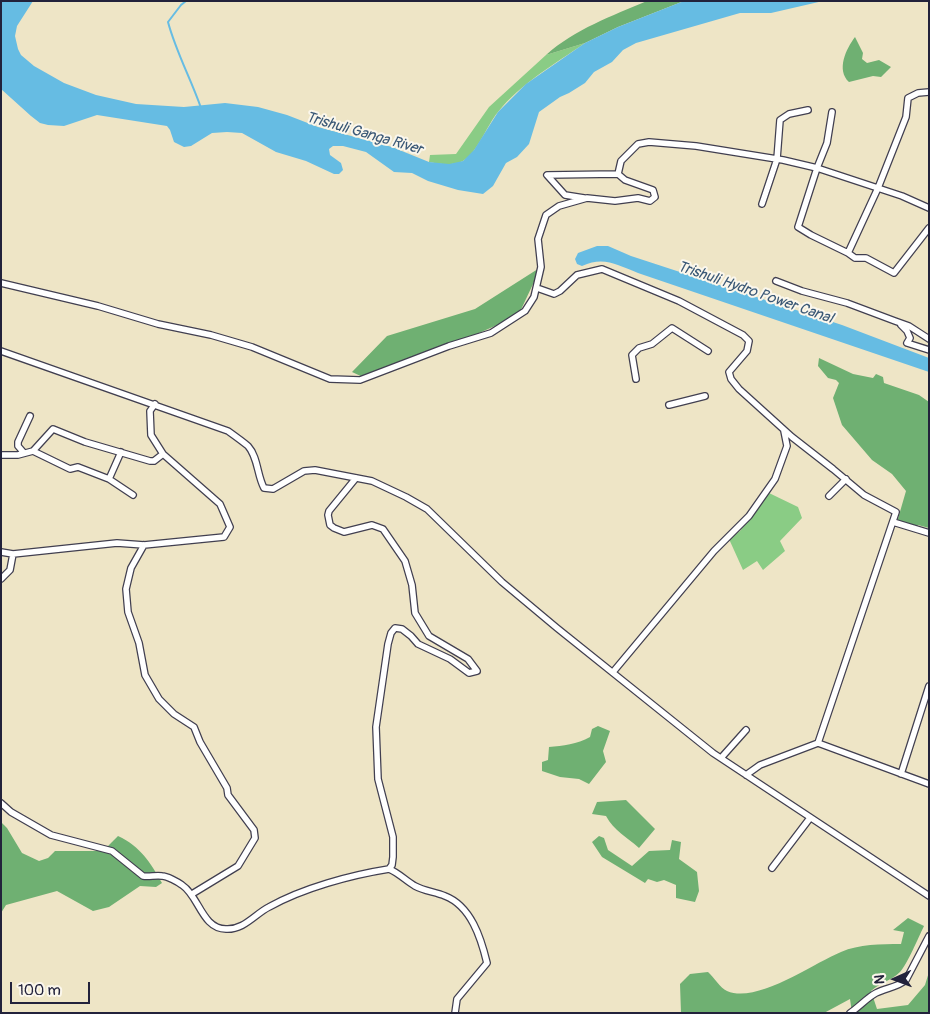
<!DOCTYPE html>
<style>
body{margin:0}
#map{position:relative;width:930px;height:1014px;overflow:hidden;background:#eee5c6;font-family:Pangolin,sans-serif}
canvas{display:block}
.frame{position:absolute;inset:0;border:2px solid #22223b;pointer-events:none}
.north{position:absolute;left:870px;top:954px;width:50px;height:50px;-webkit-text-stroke:4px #fbf7ec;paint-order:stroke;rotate:268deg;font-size:14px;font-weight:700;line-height:20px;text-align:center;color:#22223b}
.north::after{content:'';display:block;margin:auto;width:18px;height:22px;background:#22223b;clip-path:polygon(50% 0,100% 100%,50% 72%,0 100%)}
.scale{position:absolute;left:10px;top:982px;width:80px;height:22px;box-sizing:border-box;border:2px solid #22223b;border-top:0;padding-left:6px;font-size:15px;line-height:18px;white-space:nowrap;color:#22223b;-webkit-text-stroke:4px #fbf7ec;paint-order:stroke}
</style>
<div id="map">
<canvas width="930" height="1014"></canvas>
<div class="frame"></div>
<div class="north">N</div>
<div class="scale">100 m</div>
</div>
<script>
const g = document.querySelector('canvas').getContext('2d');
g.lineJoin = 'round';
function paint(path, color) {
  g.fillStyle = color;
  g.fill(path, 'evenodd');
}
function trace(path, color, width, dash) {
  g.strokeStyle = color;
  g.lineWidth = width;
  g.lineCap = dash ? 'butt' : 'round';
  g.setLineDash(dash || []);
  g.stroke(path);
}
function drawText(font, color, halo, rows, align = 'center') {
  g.font = font + ' Pangolin,sans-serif';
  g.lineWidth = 4;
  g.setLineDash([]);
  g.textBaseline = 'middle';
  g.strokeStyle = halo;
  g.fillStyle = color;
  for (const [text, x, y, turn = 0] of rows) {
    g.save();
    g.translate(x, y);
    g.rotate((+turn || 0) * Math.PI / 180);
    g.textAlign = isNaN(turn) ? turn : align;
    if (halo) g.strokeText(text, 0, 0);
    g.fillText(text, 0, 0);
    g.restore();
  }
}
const green = new Path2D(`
 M585,43C555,64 521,83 498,112C487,125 478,152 463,161C453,166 439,164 429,162L430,155L456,154L489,107L546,55Z
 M769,493L798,507L802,518L780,541L785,551L763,570L757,561L743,570L729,539L740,531Z`);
const forest = new Path2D(`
 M647,1H684L618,27L585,43L546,55C575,29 612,16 647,1Z
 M855,37L863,53L862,59L867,63L879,60L891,67L881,77L873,76L849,82C836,70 846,49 855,37Z
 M541,267L518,316L449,346L365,378L352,372L387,336L475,309Z
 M819,358L853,374L873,378L876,374L883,377L884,383L919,395L929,402V528L918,525L916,528L897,522L906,491L892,474L872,460L842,425L833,398L839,383L836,380L828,378L818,366Z
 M598,726L610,731L603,751L606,762L589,784L579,779L560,777L542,771V762L548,760L549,747C563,746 577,744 590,737L592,729Z
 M626,800L655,829L639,848C627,837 614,831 606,816L592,814L597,802Z
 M1,822L7,828L22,853L39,861L48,858L55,851H103L118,836C141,847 150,862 162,883L156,887L140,886L109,907L93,911L57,891L6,905L1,913Z
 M599,836L604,838L608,850L632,866L649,851L670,850L672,840L681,842L679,859L697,872L699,891L695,902L676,898V885L664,880L657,882L648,879L645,883L602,857L592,842Z
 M908,918L924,926C918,938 908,963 900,972C891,981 881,982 871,991L877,1009L908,1005L925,985L929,972V1011L927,1013H852L850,999L824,1013H681L680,984L690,974L708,972C714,977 720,988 727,991C757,1004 812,964 841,952C859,944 881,944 901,944L904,932L893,930Z`);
const water = new Path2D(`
 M1,1H33L17,26L15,36L18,49L21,55L34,66L64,83L96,95L136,104L184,107L225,103L258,107L287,115L318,127L392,147L429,162L449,164L463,161L474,150L498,112L526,84L585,43L618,27L684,1H823L771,13H740L636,43L623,50L612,62L594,72L585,83L569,93L560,97L539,112L529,144L517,157L506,163L493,186L483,194L458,190L428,181L412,173L394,172L366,152L343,146H333L329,149L330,155L341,163L343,170L339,174H334L306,161L276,152L242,133L227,132L212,133L191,146L184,147L174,142L170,130L167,126L97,115L64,126L48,125L40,123L31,116L1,89Z
 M597,246H608L631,256L842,325L929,358V372L638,273C617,265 604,256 582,266L577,264L575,259L578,253Z`);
const stream = new Path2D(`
 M186,1L181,5L168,22C176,52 191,79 201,108`);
const minor = new Path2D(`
 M929,92L918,93L908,98L906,117L878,188L848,253L855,258H866L894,273L929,228
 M832,112L827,143L817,168L798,227L811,235L848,253
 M584,198L565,195L547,175L618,174
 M762,204L777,159L780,120L789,114L808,110
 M776,281L802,291L847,303L895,321L909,326L929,339
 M1,283L98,306L158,324L211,335L252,347L330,379L360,380L449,346L491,333L525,311L534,297L541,267L538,239L546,215L559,206L587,198L615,201L638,198L650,201L655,197L653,190L625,180L618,174L621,161L638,144L649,142L696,146L783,160L817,168L902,196L929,208
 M537,288L554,294L560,291L577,275L602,269L679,301L743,335L749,341L747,351L729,372L731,379L739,389L792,437L833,469L864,495L896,512L818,743
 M901,325L907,331L910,338L907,343L929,350
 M1,351L228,431C235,436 242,441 248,446C258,457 257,475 264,488L273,489L304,471L315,470L372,481L406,497L427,509L502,582L557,628L713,753L929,896
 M636,379L632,355L639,348L652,344L672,328L708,351
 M669,405L705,396
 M33,451L70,469L78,467L109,479L121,452
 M24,453L18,446V442L30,416
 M1,455H18L33,451L53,429L85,442L150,461H154L163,454
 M109,479L133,495
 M829,496L846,479
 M893,522L929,533
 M144,545L131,568L126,589L128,612L139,643L145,675L159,699L174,714L194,727L200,742L227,788L228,795L254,830L255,838L238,866L192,894
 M1,552L13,554L117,543L144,545L224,537L230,527L220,504L163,454L151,435L150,411L155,404
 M1,579L10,570L13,554
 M613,672L714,551L749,516L775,479L787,446L784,431
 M721,758L746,730
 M901,774L929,686
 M746,775L760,765L818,743L929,784
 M1,803L11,812L51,835L112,851L143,876C149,877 156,875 162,876C167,876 178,882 182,885C199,896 202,929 226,929C244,930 255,914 269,907C303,888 351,875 389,869L392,865L393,857V837L378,779L376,727L388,644L391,633L395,628L402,629L411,636L418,644L450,659L469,673L477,671L468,659L429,636L415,613L412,585L405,561L383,529L372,525L344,532L334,528L330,525L328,515L329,511L356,478
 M772,868L810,818
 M389,869C399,873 406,881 415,886C424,891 436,892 445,896C471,906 481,938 487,963L457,999L455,1013
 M850,1013C859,1007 868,997 876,993C886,988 898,987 906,980L929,936`);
const waterNames = [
 ["Trishuli Ganga River",364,134,16],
 ["Trishuli Hydro Power Canal",755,293,19]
];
paint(green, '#8acc85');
paint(forest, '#6fb072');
paint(water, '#66bce3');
trace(stream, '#66bce3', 2);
trace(minor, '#413f50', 8);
trace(minor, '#fff', 5.5);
drawText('italic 15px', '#3a5876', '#fbf7ec', waterNames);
</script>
